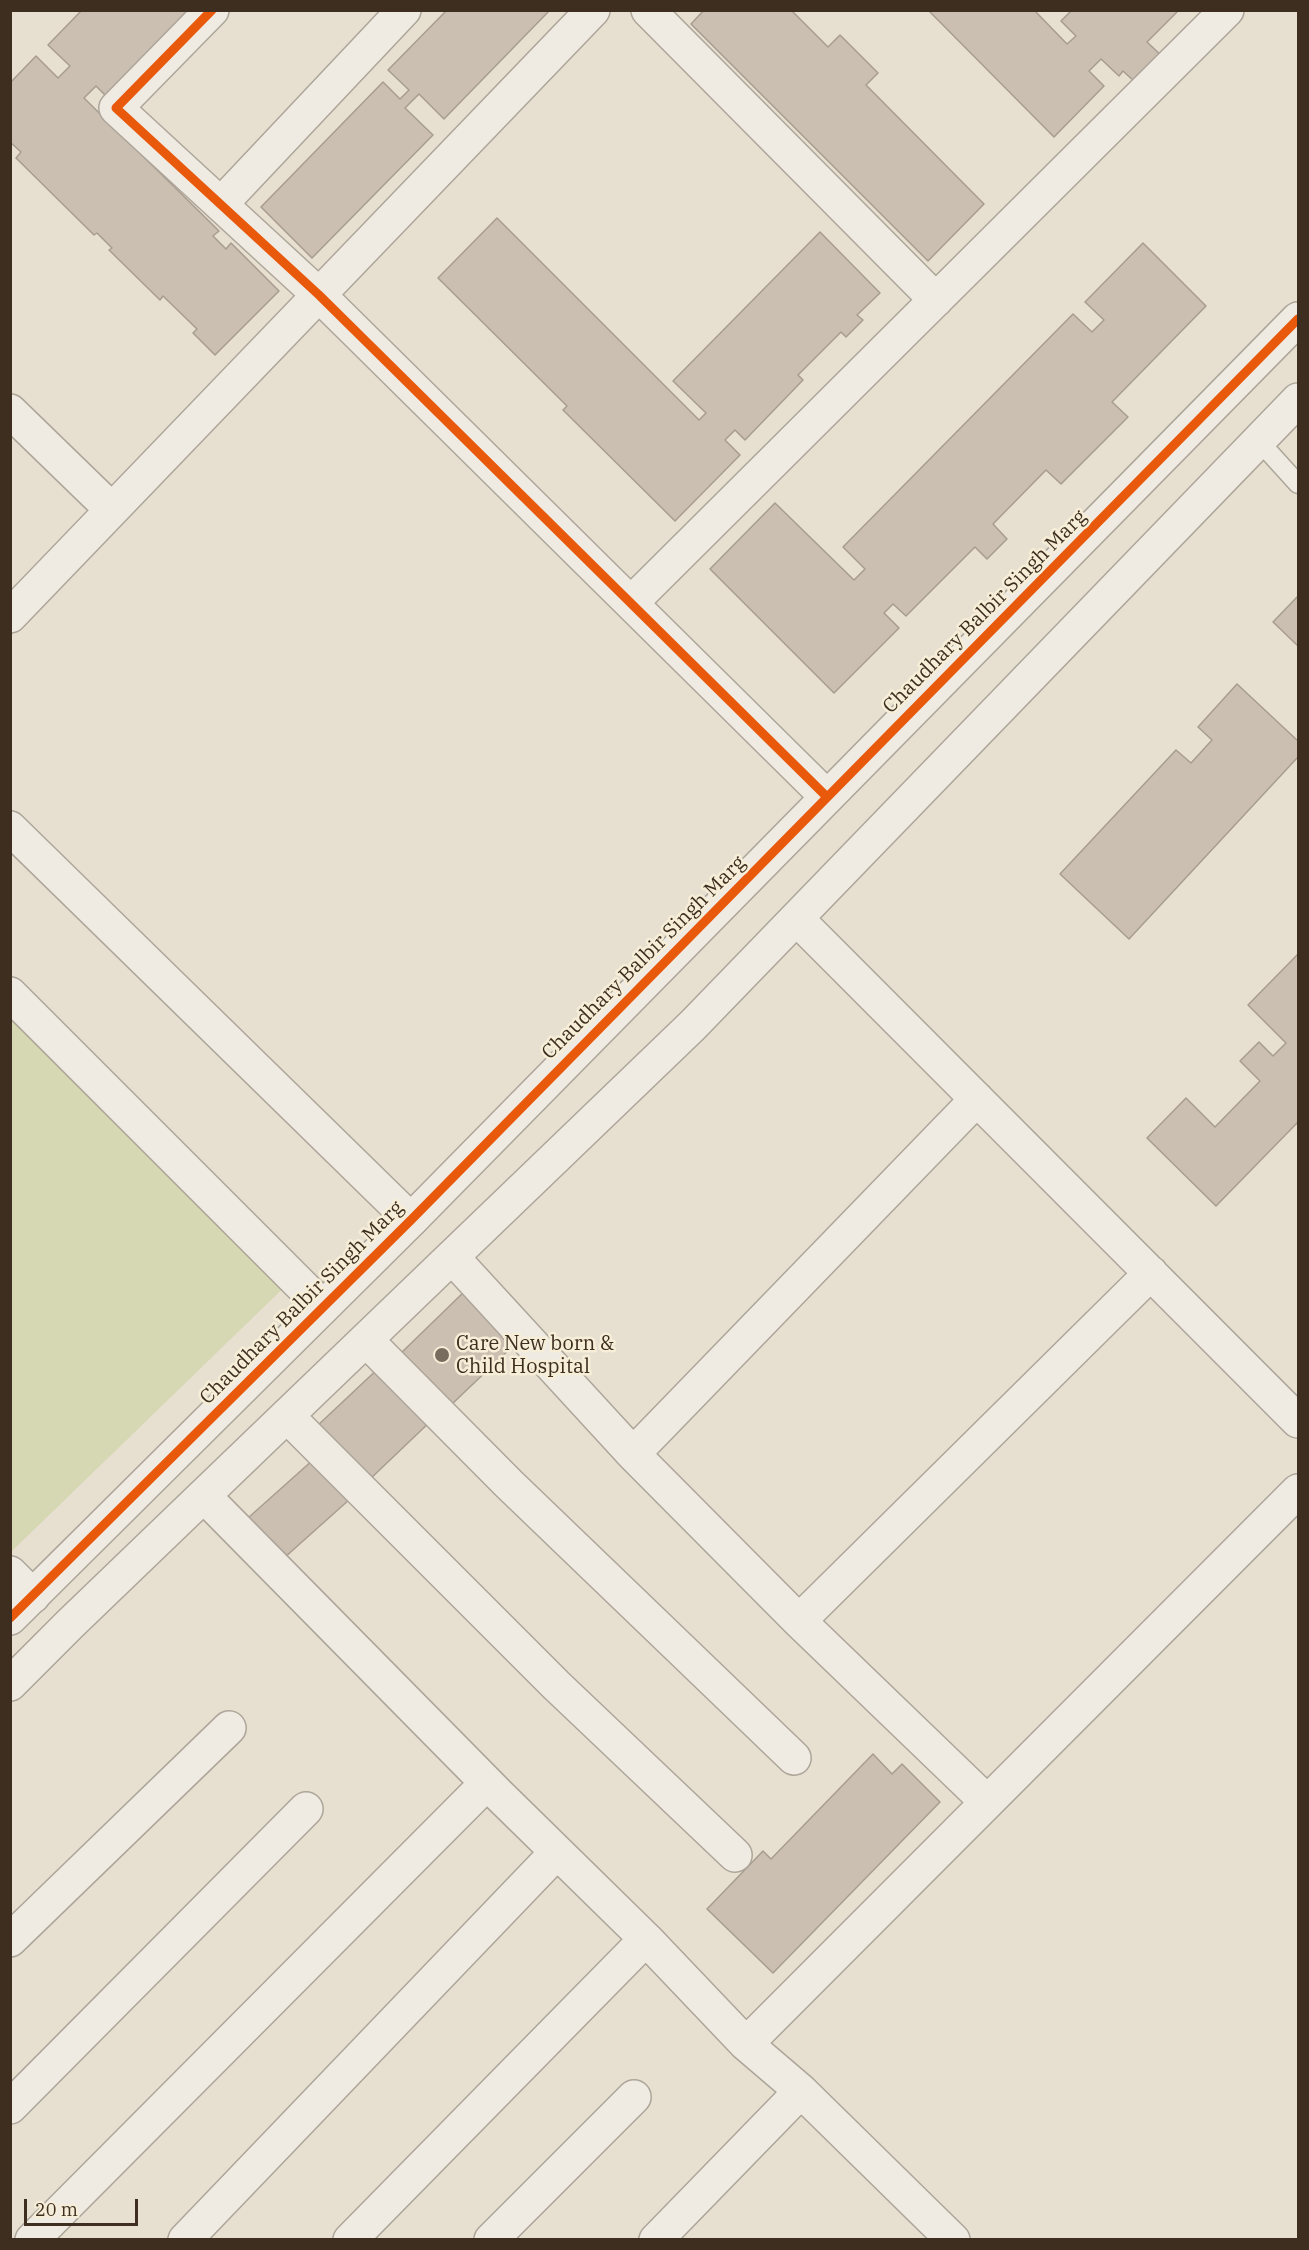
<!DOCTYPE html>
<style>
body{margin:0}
#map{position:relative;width:1309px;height:2250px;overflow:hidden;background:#e7e0d1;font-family:"IBM Plex Serif",serif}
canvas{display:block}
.frame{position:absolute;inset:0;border:12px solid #3d2e20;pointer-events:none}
.scale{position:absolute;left:24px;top:2199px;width:114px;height:27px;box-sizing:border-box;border:3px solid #3d2e20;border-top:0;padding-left:8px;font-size:18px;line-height:21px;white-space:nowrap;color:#3d2e20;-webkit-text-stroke:4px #f7eed8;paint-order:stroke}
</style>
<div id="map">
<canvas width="1309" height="2250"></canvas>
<div class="frame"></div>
<div class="scale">20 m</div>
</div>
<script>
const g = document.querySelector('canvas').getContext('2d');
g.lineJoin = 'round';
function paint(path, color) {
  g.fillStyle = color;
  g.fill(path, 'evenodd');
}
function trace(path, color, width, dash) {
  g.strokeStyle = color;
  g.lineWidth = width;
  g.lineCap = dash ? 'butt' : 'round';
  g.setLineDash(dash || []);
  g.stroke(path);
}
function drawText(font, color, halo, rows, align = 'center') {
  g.font = font + ' "IBM Plex Serif",serif';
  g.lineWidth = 5;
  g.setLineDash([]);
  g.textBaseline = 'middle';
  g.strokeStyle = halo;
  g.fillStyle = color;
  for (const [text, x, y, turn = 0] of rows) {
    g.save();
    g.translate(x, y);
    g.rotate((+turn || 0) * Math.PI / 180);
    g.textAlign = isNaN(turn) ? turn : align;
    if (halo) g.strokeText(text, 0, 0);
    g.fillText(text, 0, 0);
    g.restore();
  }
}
const green = new Path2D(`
 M11,978L300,1272L11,1552Z`);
const building = new Path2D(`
 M82,10H188L191,14L108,98L96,86L84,98L219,231L213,236L226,249L231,243L279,291L215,355L193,333L197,329L163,296L160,300L109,250L112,248L97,233L94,235L16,158L21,152L10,142V83L36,56L58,78L70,66L48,45Z
 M447,10H550L444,119L419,94L405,108L433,135L312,258L261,207L383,82L400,99L409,90L388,70Z
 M704,10H791L828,47L840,35L878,73L866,85L984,204L928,261L691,24Z
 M928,10H1034L1067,44L1076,36L1061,21L1072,10H1179L1147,42L1163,57L1137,84L1123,71L1119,76L1101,59L1089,71L1104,86L1054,137Z
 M497,218L699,420L706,413L673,381L820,232L880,293L857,315L863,320L846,337L841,332L798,375L803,380L745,440L735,430L725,440L740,455L675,521L563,410L567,406L438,278Z
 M1143,243L1206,306L1112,402L1128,417L1061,484L1046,470L993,524L1007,539L987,559L975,547L906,616L893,604L884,613L899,628L834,693L710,569L775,503L854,580L865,569L843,547L1073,314L1092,332L1104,320L1085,302Z
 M1298,596V646L1273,622Z
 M1237,684L1298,741V757L1129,939L1060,874L1176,750L1191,763L1212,740L1198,727Z
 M1298,954V1122L1216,1206L1147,1138L1186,1098L1215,1127L1260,1081L1240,1061L1259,1042L1273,1056L1286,1043L1248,1005Z
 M467,1289L518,1341L450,1406L400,1354Z
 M383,1364L434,1418L368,1481L316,1427Z
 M314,1459L350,1499L284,1558L248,1518Z
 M873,1754L892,1774L902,1764L940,1802L773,1973L707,1909L763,1851L771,1859Z`);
const service = new Path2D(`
 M1259,441L1298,484`);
const minor = new Path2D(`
 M212,10L116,108L319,295L827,797
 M648,10L936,300
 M221,204L404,10
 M10,411L112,510
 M631,603L1227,10
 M10,616L593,10
 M10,828L411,1220
 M797,919L1298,1421
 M10,994L323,1307
 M452,1257L633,1454L799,1621L987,1802
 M366,1340L509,1484L794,1758
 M287,1416L556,1685L735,1855
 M633,1454L977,1099
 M204,1496L498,1794L646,1939L746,2044L801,2091L953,2240
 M10,1573L33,1596
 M799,1621L1151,1273
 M10,1940L229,1728
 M746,2044L1298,1491
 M10,2107L306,1809
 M32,2240L487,1783
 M185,2240L557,1852
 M350,2240L646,1939
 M491,2240L634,2097
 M656,2240L801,2091`);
const tertiary = new Path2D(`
 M10,1618L411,1220L1298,319
 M10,1684L70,1624L693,1025L1298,400`);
const cycleway = new Path2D(`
 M212,10L116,108L319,295L827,797
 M10,1618L411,1220L1298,319`);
const markers = [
 [442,1355,8,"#786c5e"]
];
const streetNames = [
 ["Chaudhary Balbir Singh Marg",985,612,-45],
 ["Chaudhary Balbir Singh Marg",644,958,-45],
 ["Chaudhary Balbir Singh Marg",302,1303,-45]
];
const poiNames = [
 ["Care New born &",456,1344],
 ["Child Hospital",456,1367]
];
paint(green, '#d6d7b3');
paint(building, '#cbbfb2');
trace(building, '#a89c90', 1.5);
trace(service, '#ada599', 21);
trace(minor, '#ada599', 36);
trace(tertiary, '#ada599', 36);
trace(service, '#efebe3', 18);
trace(minor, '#efebe3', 33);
trace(tertiary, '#efebe3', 33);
trace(cycleway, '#e8590c', 9);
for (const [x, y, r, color] of markers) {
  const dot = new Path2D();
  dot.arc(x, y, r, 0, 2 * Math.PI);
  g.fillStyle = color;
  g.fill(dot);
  trace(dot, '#f7eed8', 2);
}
drawText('20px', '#3d2e20', '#f7eed8', streetNames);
drawText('20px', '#3d2e20', '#f7eed8', poiNames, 'left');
</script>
